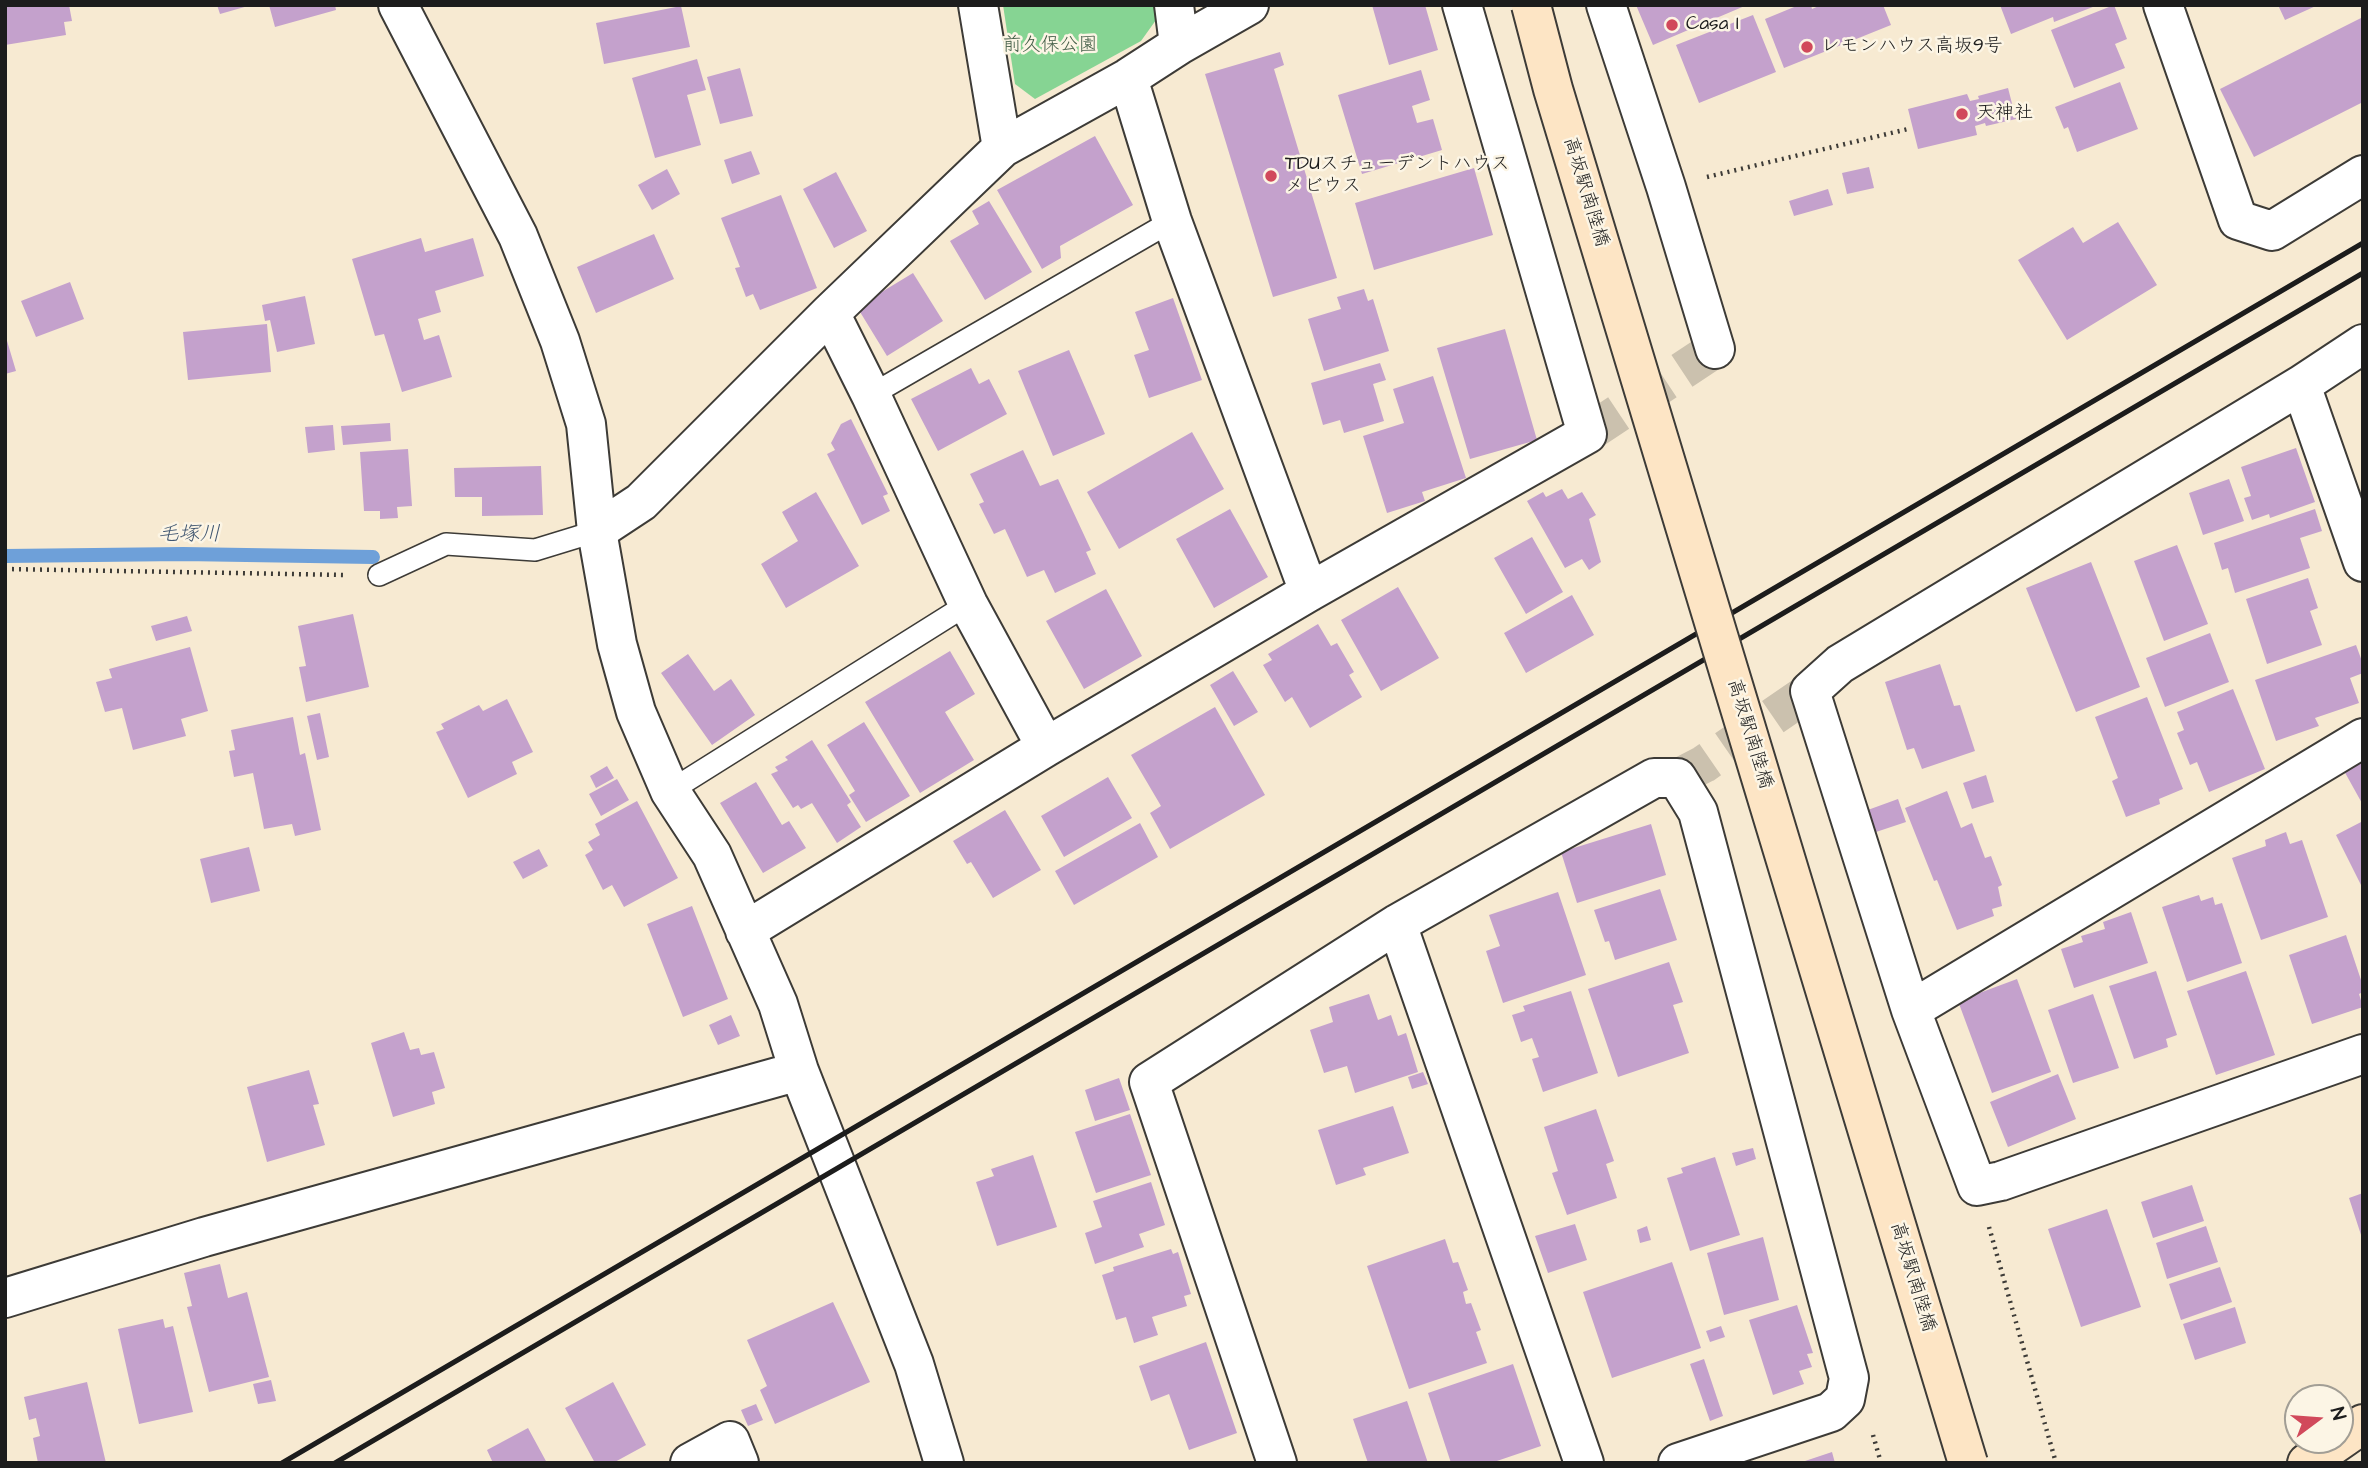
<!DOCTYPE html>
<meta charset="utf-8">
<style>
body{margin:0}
#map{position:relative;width:2368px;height:1468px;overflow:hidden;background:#f7ead2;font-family:"Architects Daughter",sans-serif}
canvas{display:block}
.frame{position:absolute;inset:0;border:7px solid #1c1c1c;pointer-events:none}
.north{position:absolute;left:2284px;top:1384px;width:70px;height:70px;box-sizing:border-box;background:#fcf5e5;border:2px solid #a29e95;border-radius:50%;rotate:74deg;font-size:19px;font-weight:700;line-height:28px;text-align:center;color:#1c1c1c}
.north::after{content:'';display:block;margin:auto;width:24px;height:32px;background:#d1495b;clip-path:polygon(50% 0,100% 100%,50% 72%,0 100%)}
</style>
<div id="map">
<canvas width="2368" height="1468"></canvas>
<div class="frame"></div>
<div class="north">N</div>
</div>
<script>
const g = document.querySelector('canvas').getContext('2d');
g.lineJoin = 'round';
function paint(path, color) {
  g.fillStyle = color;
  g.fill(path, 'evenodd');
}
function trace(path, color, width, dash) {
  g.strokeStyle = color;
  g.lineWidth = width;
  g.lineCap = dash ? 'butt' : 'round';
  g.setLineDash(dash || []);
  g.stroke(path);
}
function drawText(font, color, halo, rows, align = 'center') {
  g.font = font + ' "Architects Daughter","Klee One",sans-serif';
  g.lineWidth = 5;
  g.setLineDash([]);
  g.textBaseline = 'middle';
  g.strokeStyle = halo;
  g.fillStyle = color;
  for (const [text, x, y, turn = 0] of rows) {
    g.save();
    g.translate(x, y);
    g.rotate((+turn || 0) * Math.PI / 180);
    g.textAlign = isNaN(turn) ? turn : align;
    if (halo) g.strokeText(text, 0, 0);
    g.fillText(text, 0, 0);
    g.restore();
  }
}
const green = new Path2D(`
 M1003,5H1154L1156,20L1141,41L1035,99L1015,84Z`);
const stream = new Path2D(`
 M5,556L183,554L373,557`);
const building = new Path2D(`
 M5,5H69L72,21L64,22L66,35L5,45Z
 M217,5H248V6L220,14Z
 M269,5H335L336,10L275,27Z
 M1372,5H1425L1438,50L1389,65Z
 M1636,5H1747L1653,45Z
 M1799,5H1811L1812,9L1821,5H1883L1891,25L1784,68L1765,19Z
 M2000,5H2098L2054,22L2053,17L2011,34Z
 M2114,5L2127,39L2115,44L2125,68L2074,88L2051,30Z
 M2278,5H2318L2285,20Z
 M681,6L690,47L604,64L596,23Z
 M1753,15L1776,72L1699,103L1676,45Z
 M2363,17V102L2254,157L2220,89Z
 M1280,52L1284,65L1274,69L1337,278L1273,297L1205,74Z
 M697,59L706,90L687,95L701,145L655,158L632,78Z
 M740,68L753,116L720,124L707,77Z
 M1421,70L1430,100L1412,106L1417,123L1433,119L1442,150L1362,174L1338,95Z
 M2120,82L2138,129L2077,152L2068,127L2064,129L2055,107Z
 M2008,88L2016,119L1986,126L1985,123L1975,126L1977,135L1918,149L1908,109L1967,94L1970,101L1979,99L1978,96Z
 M1095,136L1133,205L1060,246L1061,258L1042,269L997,190Z
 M751,151L760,174L732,184L724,160Z
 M1869,167L1874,188L1847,194L1842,173Z
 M1474,168L1493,235L1374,270L1355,203Z
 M667,169L680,194L652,210L638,185Z
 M836,172L867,231L834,248L803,189Z
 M1828,189L1833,205L1794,216L1789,201Z
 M781,195L817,288L760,310L753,294L746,297L735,268L740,267L721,218Z
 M989,201L1032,272L985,300L950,241L979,224L972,211Z
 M2118,222L2157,285L2067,340L2018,260L2073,227L2083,243Z
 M654,234L674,279L596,313L577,267Z
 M421,238L425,252L473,238L484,276L435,291L441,312L418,319L424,340L439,335L452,377L402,392L384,334L375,336L352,259Z
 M913,273L943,321L887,356L857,307Z
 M70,282L84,319L36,337L21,301Z
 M1364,289L1368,301L1373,299L1389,351L1324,371L1308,319L1341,309L1337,297Z
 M305,296L315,344L277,352L270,320L265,321L262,305Z
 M1173,298L1202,380L1149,398L1134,355L1149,350L1135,312Z
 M267,324L271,372L188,380L183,332Z
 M1505,329L1537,440L1470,459L1437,348Z
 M5,334L16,371L5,374Z
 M1069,350L1105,434L1053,456L1018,371Z
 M1380,363L1386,380L1373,384L1384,421L1344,433L1340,420L1323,425L1311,383Z
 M971,368L979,384L989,379L1007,414L938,451L911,399Z
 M1433,376L1466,478L1422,492L1425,501L1387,513L1363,436L1404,423L1393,389Z
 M851,419L888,494L883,496L890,511L862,525L827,454L835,450L831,443L841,424Z
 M390,423L391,441L343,445L341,426Z
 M333,425L335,450L308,453L305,427Z
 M1192,432L1224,489L1119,549L1087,492Z
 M2296,448L2315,502L2270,518L2269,514L2252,520L2244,498L2251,496L2241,467Z
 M408,449L412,506L397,507L398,518L380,519V511H364L360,452Z
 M1023,450L1040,486L1058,479L1091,550L1086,552L1096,574L1055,593L1044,570L1027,577L1005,529L994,534L979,504L984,502L970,474Z
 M541,466L543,515L482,516V497H455L454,468Z
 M2229,479L2244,521L2203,535L2189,493Z
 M1562,489L1568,499L1582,492L1596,515L1589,519L1601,562L1589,570L1582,559L1565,568L1527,501L1543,492L1546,497Z
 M816,492L859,566L786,608L761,564L798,541L782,512Z
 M1230,509L1268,577L1214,608L1176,539Z
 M2315,509L2322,531L2300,538L2310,568L2235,593L2228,568L2222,570L2214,543Z
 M1532,537L1563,592L1526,614L1494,558Z
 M2177,545L2208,624L2164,641L2134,561Z
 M2091,562L2140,687L2076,712L2026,588Z
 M2308,578L2318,608L2310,611L2322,645L2267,664L2246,599Z
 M1398,587L1439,658L1381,691L1341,620Z
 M1106,589L1142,656L1084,689L1046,621Z
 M1572,595L1594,635L1526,673L1504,633Z
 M353,614L369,687L306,702L299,667L306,666L298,626Z
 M187,616L192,631L156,641L151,626Z
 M1318,624L1331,646L1337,643L1354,672L1349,675L1362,697L1310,728L1292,697L1285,702L1263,665L1272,660L1268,654Z
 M2210,633L2229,682L2165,707L2146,658Z
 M2356,645L2363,664V673L2350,678L2359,703L2315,718L2319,726L2276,741L2255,680Z
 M190,647L208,711L181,719L186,736L133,750L122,708L105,712L96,682L112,678L109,669Z
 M950,651L975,694L945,712L974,760L920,793L865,702Z
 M688,654L714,691L731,679L755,715L712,745L661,673Z
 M1940,664L1954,706L1960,705L1975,751L1922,769L1914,748L1907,750L1885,682Z
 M1233,671L1258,712L1234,726L1210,685Z
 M2233,689L2265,769L2209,792L2197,762L2190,765L2177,733L2184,730L2177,712Z
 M2147,697L2183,789L2159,799L2160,804L2126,817L2112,781L2118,778L2095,717Z
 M507,699L533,752L512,762L517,774L468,798L436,732L444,729L441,724L479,705L483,711Z
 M1215,707L1265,795L1170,849L1150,813L1161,806L1131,755Z
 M320,713L329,757L317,760L307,716Z
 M293,717L300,755L305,753L321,830L295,836L292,824L264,829L253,773L234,777L229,751L235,750L231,730Z
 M864,722L910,796L866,822L849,795L855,791L827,745Z
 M812,740L851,802L847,805L861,827L837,843L812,803L801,809L798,805L793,808L771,774L778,771L775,767L788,760L785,757Z
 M2363,759V805L2343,769Z
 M607,766L614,778L596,788L590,776Z
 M1986,775L1994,802L1972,809L1963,783Z
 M1108,777L1132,818L1064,857L1041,816Z
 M617,779L629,800L601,816L589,794Z
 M756,782L782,825L789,821L806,848L763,873L720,803Z
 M1947,791L1961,828L1972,823L1985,858L1991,856L2002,885L1998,887L2002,906L1992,909L1994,916L1957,930L1937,880L1934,881L1905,808Z
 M1898,799L1906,822L1873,833L1865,811Z
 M637,801L678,878L624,907L612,885L603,890L585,855L593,850L588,842L600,835L595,824Z
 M1005,810L1041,870L993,898L971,862L967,864L953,841Z
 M2363,821V884L2361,885L2336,835Z
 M1140,823L1158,857L1074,905L1055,871Z
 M1651,824L1666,875L1577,903L1561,852Z
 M2286,832L2290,844L2302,840L2328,917L2261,940L2232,858L2266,846L2265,840Z
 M249,847L260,891L211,903L200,859Z
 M539,849L548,866L523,879L513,862Z
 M1660,889L1677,940L1615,960L1609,941L1605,942L1594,910Z
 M1558,892L1586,975L1503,1003L1486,951L1500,946L1489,915Z
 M2199,895L2201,901L2213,897L2215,905L2222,903L2242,963L2187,982L2162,907Z
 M692,906L728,999L683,1017L647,924Z
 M2131,912L2148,963L2074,988L2061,949L2083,942L2081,936L2105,929L2103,922Z
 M2346,935L2363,986V992L2359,994L2363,1007L2312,1024L2289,955Z
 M1669,962L1683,1002L1673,1005L1689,1053L1618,1077L1588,989Z
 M2156,971L2177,1035L2166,1039L2168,1047L2134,1059L2109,986Z
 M2246,971L2275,1055L2216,1075L2187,991Z
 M2017,979L2051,1072L1992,1093L1958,1001Z
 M1571,991L1598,1073L1543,1092L1532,1059L1539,1057L1532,1038L1521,1042L1512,1015L1525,1011L1523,1006Z
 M1369,994L1378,1020L1391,1015L1398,1036L1406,1033L1418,1072L1355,1093L1347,1066L1324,1073L1310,1030L1333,1022L1329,1007Z
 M2093,994L2119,1068L2073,1083L2048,1010Z
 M731,1015L740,1036L718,1045L709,1025Z
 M404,1032L410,1050L419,1048L421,1055L434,1052L445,1088L432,1092L435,1104L393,1117L371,1043Z
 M309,1070L319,1104L313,1105L325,1145L267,1162L247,1087Z
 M1423,1072L1428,1084L1412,1089L1408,1077Z
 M2058,1074L2076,1119L2008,1147L1990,1102Z
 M1119,1078L1130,1110L1095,1121L1085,1090Z
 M1393,1106L1409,1153L1363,1168L1366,1175L1336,1185L1318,1130Z
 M1596,1109L1614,1161L1606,1164L1617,1198L1567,1215L1552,1173L1558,1171L1544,1127Z
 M1130,1114L1151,1175L1096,1193L1075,1132Z
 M1753,1148L1756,1159L1736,1166L1732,1153Z
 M1033,1155L1057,1227L997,1246L976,1182L994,1176L991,1169Z
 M1715,1157L1740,1235L1690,1251L1667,1178L1683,1173L1681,1168Z
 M1151,1182L1165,1225L1139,1234L1144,1247L1095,1264L1085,1233L1102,1227L1093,1201Z
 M2192,1185L2204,1221L2153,1238L2141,1202Z
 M2363,1193V1238H2362L2349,1198Z
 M2107,1209L2141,1307L2081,1327L2048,1229Z
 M1575,1224L1587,1260L1548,1273L1535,1236Z
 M1647,1226L1651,1240L1640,1243L1637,1230Z
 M2206,1226L2218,1262L2167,1279L2156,1243Z
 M1763,1237L1779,1300L1724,1315L1707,1253Z
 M1445,1239L1453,1263L1458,1262L1468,1290L1463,1292L1466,1304L1471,1303L1481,1330L1476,1332L1487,1363L1409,1389L1367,1266Z
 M1171,1249L1173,1254L1178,1252L1191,1294L1184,1296L1187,1306L1152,1317L1158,1335L1134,1343L1126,1317L1116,1320L1102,1275L1114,1271L1113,1267Z
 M1672,1262L1701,1348L1612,1378L1583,1292Z
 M220,1264L228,1298L247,1292L269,1377L209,1392L187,1307L192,1306L184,1273Z
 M2220,1267L2232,1302L2181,1320L2169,1284Z
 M833,1302L870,1382L775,1424L760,1390L767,1386L747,1340Z
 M1797,1305L1813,1353L1807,1354L1812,1367L1799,1371L1804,1384L1773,1395L1749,1320Z
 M2235,1307L2246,1343L2195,1360L2183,1324Z
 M163,1319L165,1328L173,1326L193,1412L139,1424L118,1329Z
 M1721,1326L1725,1337L1710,1342L1706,1331Z
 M1206,1342L1237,1433L1189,1450L1169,1394L1151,1401L1139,1366Z
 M1704,1359L1723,1416L1710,1421L1690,1364Z
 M1513,1364L1541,1446L1491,1463H1451L1428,1393Z
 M271,1380L276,1401L258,1404L253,1384Z
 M87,1382L106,1463H38L33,1438L40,1436L36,1418L29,1420L24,1397Z
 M613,1382L646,1445L613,1463H595L565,1408Z
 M1407,1401L1428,1463H1368L1353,1419Z
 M756,1404L763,1420L748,1426L741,1410Z
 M528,1428L547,1463H493L487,1450Z
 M1832,1452L1835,1463H1802V1462Z`);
const streetTunnel = new Path2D(`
 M1587,434L1715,349
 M1677,778L1704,764L1810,691`);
const path = new Path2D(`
 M1707,177L1908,129
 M5,569L346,575
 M1989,1227L2056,1463
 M1873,1435L1881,1463`);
const lane = new Path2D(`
 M871,395L1172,221
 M379,575L446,544L535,550L597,531
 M670,791L968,604`);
const street = new Path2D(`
 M398,5L518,236L560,341L586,424L597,531L617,644L636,712L670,791L712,855L778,1004L799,1071L914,1364L944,1463
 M978,5L1002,148
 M1174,5L1179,45
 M1606,5L1666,187L1715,349
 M2163,5L2238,220L2272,231L2363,175
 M1128,78L1172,221L1309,592
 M830,313L871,395L968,604L1046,747
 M2301,385L2363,344
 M597,531L641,502L830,313L1002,148L1128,78L1179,45L1249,5
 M2363,562L2301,385L1840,664L1810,691L1911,1010L1977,1186L2001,1181L2363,1054
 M1397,924L1584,1463
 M745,931L1046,747L1309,592L1587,434L1462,5
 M1911,1010L2363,738
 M5,1298L204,1237L799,1071
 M690,1463L730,1441L739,1463
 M1277,1463L1149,1082L1397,924L1654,778H1677L1698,812L1849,1378L1845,1399L1831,1412L1678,1463`);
const secondary = new Path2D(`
 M2307,1463L2363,1424`);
const rail = new Path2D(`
 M282,1463L2363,243
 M335,1463L2363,273`);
const secondaryBridge = new Path2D(`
 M1531,5L1553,89L1968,1463`);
const markers = [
 [1672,25,7,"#d1495b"],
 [1807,47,7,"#d1495b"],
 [1962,114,7,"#d1495b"],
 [1271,176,7,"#d1495b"]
];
const poiNames = [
 ["Casa I",1686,25],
 ["レモンハウス高坂9号",1821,47],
 ["天神社",1976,114],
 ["TDUスチューデントハウス",1285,165],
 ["メビウス",1285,187]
];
const parkNames = [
 ["前久保公園",1050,46]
];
const streetNames = [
 ["高坂駅南陸橋",1585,192,73],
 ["高坂駅南陸橋",1749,734,73],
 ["高坂駅南陸橋",1912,1277,73]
];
const waterNames = [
 ["毛塚川",189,536]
];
paint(green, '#86d493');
trace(stream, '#6ea0d9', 14);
paint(building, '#c4a1cc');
trace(streetTunnel, '#cbc1ae', 38, [38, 19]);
trace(lane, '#3d3b37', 24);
trace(street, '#3d3b37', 42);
trace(secondary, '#3d3b37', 42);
trace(path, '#3d3b37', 4.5, [2, 5]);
trace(lane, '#fff', 21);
trace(street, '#fff', 38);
trace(secondary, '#fde5c5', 38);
trace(rail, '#1c1c1c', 5);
trace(secondaryBridge, '#3d3b37', 42, []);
trace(secondaryBridge, '#fde5c5', 38);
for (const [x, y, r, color] of markers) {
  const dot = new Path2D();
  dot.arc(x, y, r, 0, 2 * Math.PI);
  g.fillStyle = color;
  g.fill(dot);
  trace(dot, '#fcf5e5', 2.5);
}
drawText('19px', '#1c1c1c', '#fcf5e5', poiNames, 'left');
drawText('19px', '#415c46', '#fcf5e5', parkNames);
drawText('19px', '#1c1c1c', '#fcf5e5', streetNames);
drawText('italic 21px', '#415771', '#fcf5e5', waterNames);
</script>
